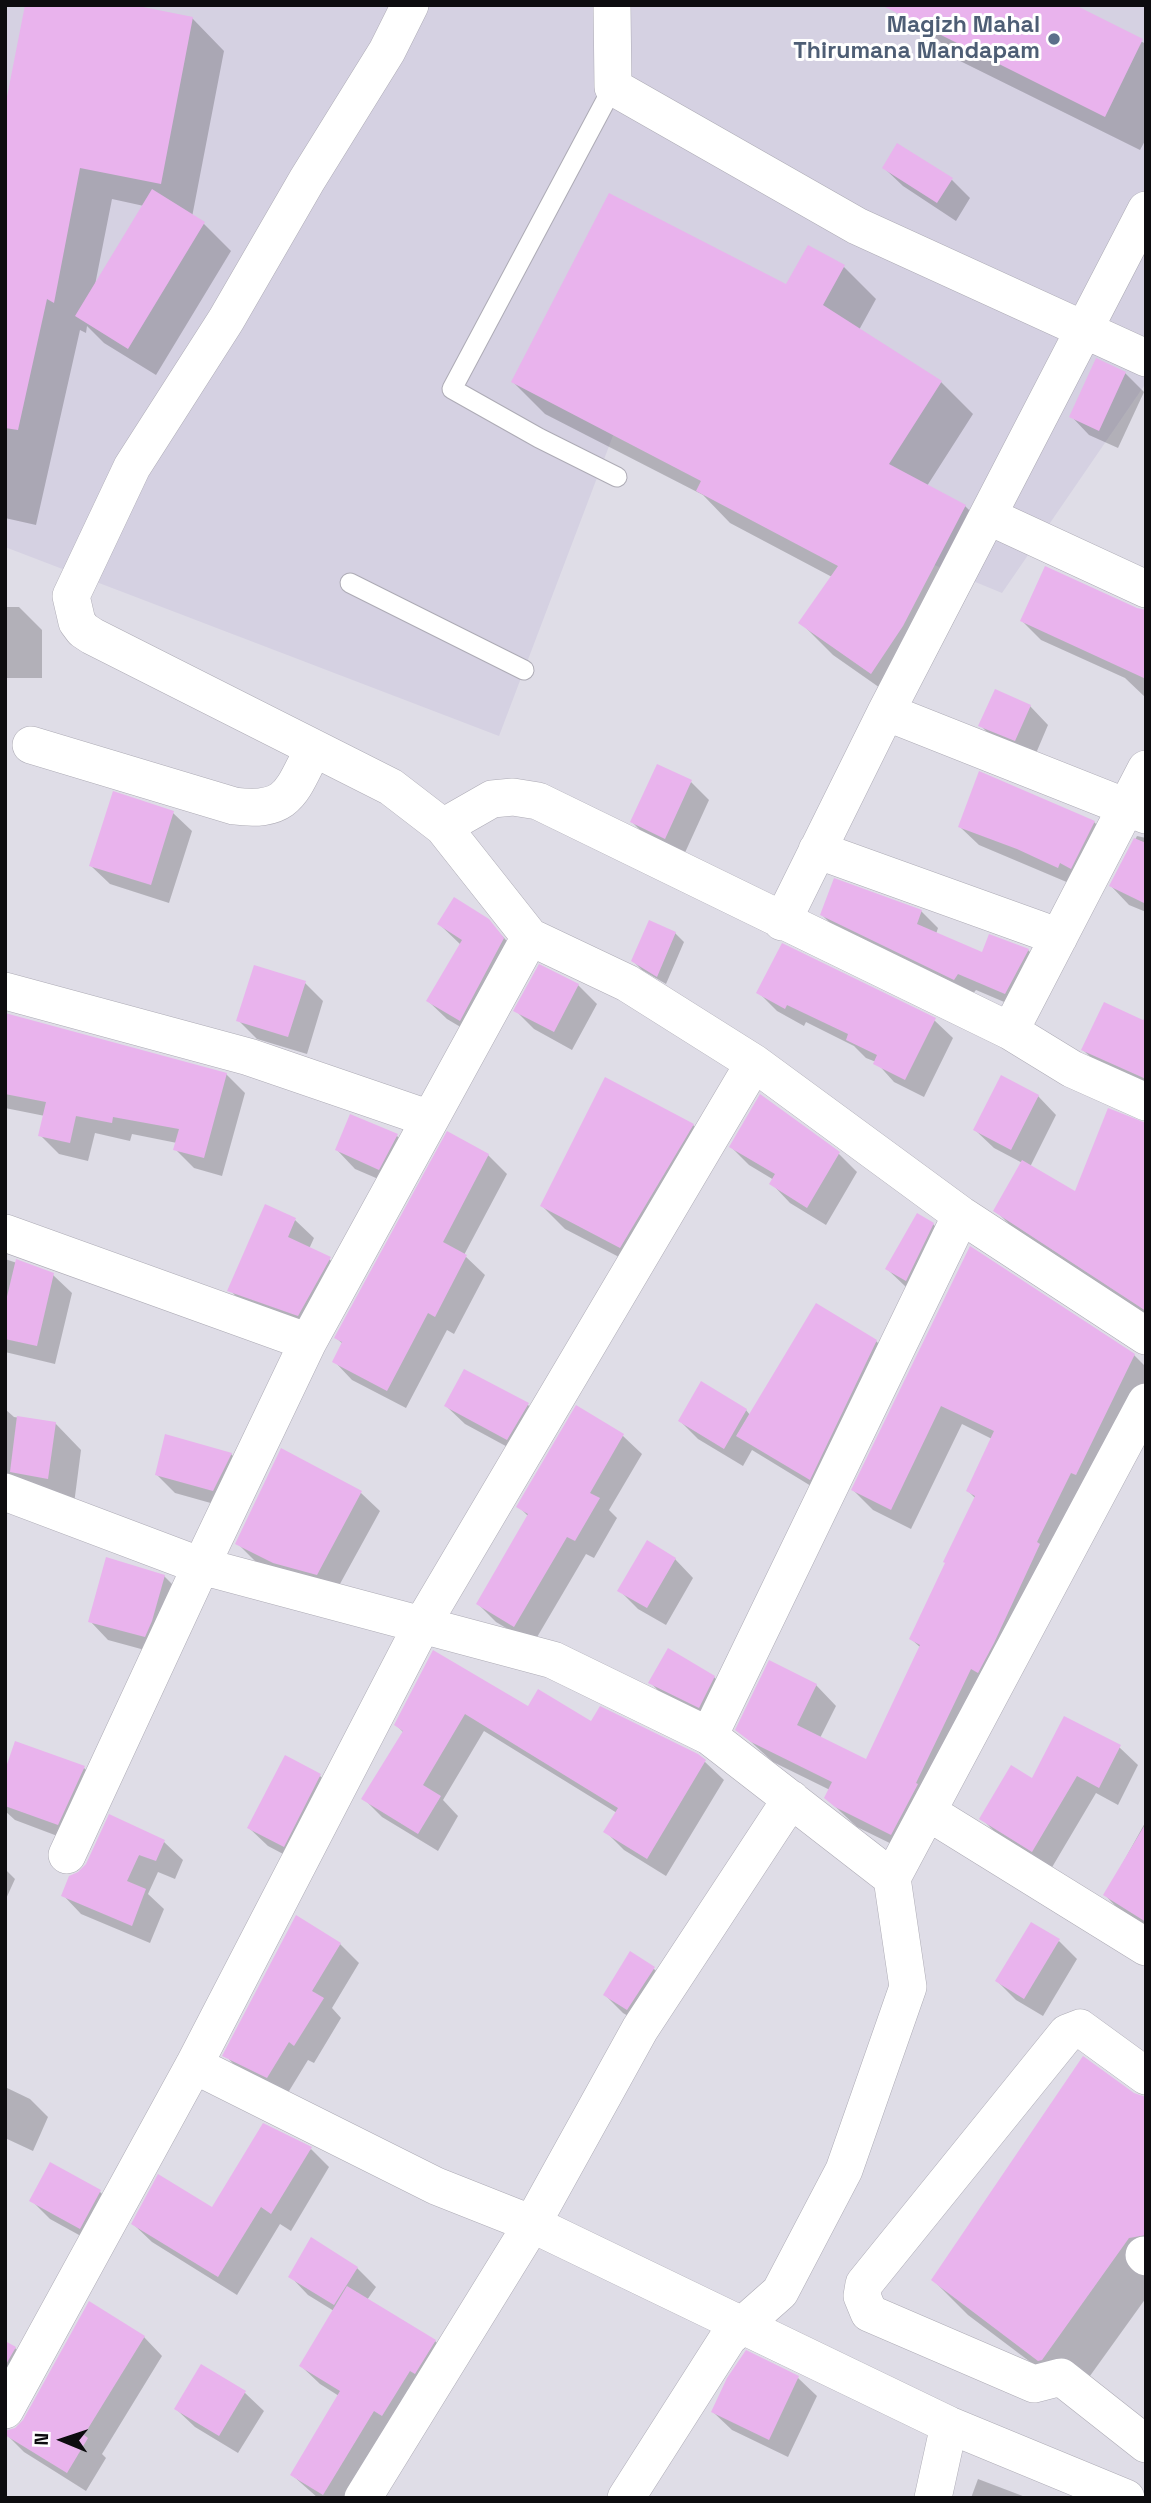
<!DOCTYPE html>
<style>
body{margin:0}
#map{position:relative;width:1151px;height:2503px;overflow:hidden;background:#dfdde7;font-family:"Space Grotesk",sans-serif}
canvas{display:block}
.frame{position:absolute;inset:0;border:7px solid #0d0c0f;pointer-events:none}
.north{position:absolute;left:28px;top:2405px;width:70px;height:70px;-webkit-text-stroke:5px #fff;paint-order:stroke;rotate:272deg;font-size:19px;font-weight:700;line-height:28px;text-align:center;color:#0d0c0f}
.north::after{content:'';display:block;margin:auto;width:24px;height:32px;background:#0d0c0f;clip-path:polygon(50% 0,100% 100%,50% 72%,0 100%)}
</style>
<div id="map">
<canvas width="1151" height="2503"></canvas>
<div class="frame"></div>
<div class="north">N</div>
</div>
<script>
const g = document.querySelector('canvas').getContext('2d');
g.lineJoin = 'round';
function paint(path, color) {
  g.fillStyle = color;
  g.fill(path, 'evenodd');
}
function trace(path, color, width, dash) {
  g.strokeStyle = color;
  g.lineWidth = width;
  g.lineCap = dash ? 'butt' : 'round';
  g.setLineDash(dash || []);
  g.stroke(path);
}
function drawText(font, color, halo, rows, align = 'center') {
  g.font = font + ' "Space Grotesk",sans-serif';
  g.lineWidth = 6;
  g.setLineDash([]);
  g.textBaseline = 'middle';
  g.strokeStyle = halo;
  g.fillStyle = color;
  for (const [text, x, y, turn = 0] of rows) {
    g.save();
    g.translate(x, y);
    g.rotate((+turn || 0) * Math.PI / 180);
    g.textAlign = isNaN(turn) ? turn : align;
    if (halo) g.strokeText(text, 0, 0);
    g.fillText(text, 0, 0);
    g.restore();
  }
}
const built = new Path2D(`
 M5,5H1146V383L1002,593L614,433L499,736L5,547Z`);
const shadow = new Path2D(`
 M1071,5L1146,44V139L1140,150L958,60L923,25Z
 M192,18L224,51L192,217L204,224L231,251L156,375L104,343L87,326L86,333L80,330L36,525L5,518V207ZM112,199L144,206L95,285Z
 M884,168L952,180L970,198L956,221L903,186Z
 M844,267L876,299L859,330L941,382L973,414L927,486L965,506L997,538L935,658L903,704L833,655L801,623L832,577L730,523L703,495L545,414L513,382Z
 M1125,373L1144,392L1118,448L1089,435L1071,416Z
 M5,607H19L42,630V678H5Z
 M1137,610L1146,611V698L1125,678L1041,640L1022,621Z
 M1030,706L1048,725L1034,758L999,744L981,726Z
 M980,774L1094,822L1113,841L1076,886L979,845L960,827Z
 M691,782L709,800L683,857L651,841L632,822Z
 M173,813L192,831L169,903L110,884L91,866Z
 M1137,836L1146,838V912L1129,905L1111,886Z
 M921,911L938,928L936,934L983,955L1028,950L1045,967L1023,1010L976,990L971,996L839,932L822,915Z
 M488,920L522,958L479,1038L447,1019L428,1001L461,945L439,924Z
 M675,933L684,942L666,984L642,970L633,961Z
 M305,983L323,1001L307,1054L257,1039L238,1020Z
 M578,985L597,1004L572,1050L534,1029L516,1011Z
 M758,992L934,1020L953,1038L924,1097L894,1082L876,1062L866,1058L854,1046L806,1022L804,1026L777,1011Z
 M5,1015L226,1074L245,1093L222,1176L194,1168L175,1149L177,1143L132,1134L130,1141L95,1133L88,1161L59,1154L40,1135L45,1116L5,1108Z
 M1146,1025V1087L1101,1067L1083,1050Z
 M1038,1096L1056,1115L1030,1167L994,1148L975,1130Z
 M693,1125L716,1148L644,1270L565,1229L542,1206Z
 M448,1134L488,1155L507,1174L464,1255L485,1275L454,1334L447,1330L406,1408L352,1380L334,1361L343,1344L336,1338Z
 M397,1136L416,1154L397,1187L355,1169L337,1150Z
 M731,1147L839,1154L857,1172L826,1225L790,1203L772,1184L774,1180L749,1165Z
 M995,1210L1146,1240V1315L1014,1229Z
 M295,1220L314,1238L309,1249L329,1259L348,1277L317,1334L248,1309L230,1290Z
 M933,1224L951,1243L924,1299L906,1287L887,1269Z
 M970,1248L1134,1355L1146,1367V1392L912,1854L857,1827L826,1798L830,1790L773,1762L737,1729L770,1663L816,1685L836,1706L820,1738L867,1761L921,1648L911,1639L976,1499L968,1491L992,1439L962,1424L911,1529L873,1510L853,1490Z
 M5,1259L53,1275L72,1293L55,1364L5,1352Z
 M876,1341L895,1360L829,1497L752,1450L743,1466L698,1439L680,1421L746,1410L750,1415Z
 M528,1405L546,1423L526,1457L465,1424L446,1406Z
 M577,1408L623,1436L642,1454L609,1510L617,1518L594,1558L586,1554L533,1644L496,1622L478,1604L529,1517L518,1506Z
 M5,1409L14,1417L55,1423L81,1450L74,1504L5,1495Z
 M281,1450L361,1493L380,1511L335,1593L256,1562L237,1543Z
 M231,1454L249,1473L232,1509L175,1493L156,1474Z
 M675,1559L693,1578L666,1625L638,1609L620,1591Z
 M164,1576L183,1595L163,1655L108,1640L90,1621Z
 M434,1652L529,1708L592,1724L705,1762L724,1780L666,1876L624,1850L606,1832L617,1813L484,1731L443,1800L458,1816L438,1851L382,1817L363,1798L404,1733L396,1725Z
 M714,1677L732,1696L718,1725L668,1701L650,1682Z
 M1119,1747L1138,1765L1118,1805L1096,1793L1051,1869L1000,1837L981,1818L1033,1780Z
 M84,1768L103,1786L76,1843L15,1820L5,1811V1775Z
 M320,1776L339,1794L302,1864L268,1846L249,1828Z
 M1146,1821V1928L1123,1914L1105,1895Z
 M164,1842L183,1860L175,1879L158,1872L148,1894L164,1909L150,1943L81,1914L63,1895Z
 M5,1869L15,1879L5,1901Z
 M297,1918L340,1944L359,1963L332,2008L341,2018L314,2063L308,2060L286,2096L243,2074L225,2055Z
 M1059,1941L1077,1959L1043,2016L1016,2000L997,1981Z
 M630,1954L654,1969L673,1987L647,2027L623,2013L605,1995Z
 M5,2087L30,2099L48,2117L33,2151L5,2138Z
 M1133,2095L1146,2098V2298L1077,2394L1074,2395L968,2315L933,2280Z
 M311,2149L329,2167L291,2231L280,2224L237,2295L152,2242L133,2224L213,2209Z
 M50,2165L100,2192L119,2210L99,2246L50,2219L31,2200Z
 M357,2268L376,2287L367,2300L435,2341L453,2360L351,2498H318L292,2475L339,2396L320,2384L301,2366L334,2311L308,2295L290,2276Z
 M144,2337L162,2356L102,2454L106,2458L86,2491L24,2452L5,2433L17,2429Z
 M5,2343L15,2348L33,2367L5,2398Z
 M202,2367L245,2393L264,2411L238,2453L195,2427L176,2409Z
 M798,2378L817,2396L788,2457L732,2430L713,2412Z
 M978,2479L1028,2498H971Z`);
const building = new Path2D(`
 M25,5H133L193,17L161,184L80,168L54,303L47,299L18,430L5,428V107Z
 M881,5H1075L1143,39L1105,117Z
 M897,143L953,178L937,203L882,168Z
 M152,189L205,222L128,349L75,316Z
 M609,193L786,284L808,245L845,265L823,305L942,381L889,464L966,505L903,626L871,674L798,623L838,566L696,491L701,481L511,382Z
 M1096,358L1126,372L1099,431L1069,417Z
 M1045,566L1137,608L1146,610V679L1020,621Z
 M995,689L1031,705L1015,741L978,726Z
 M657,764L692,780L665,839L630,822Z
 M979,771L1095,821L1071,869L1060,863L1058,868L1017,849L958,827Z
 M113,791L174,811L151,885L89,866Z
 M1134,838L1146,843V904L1109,886Z
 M834,878L922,910L917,924L982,952L989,934L1029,949L1005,994L958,974L954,980L820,915Z
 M454,897L489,919L504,938L460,1021L426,1001L462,940L437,924Z
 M649,920L676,932L657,977L631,961Z
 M782,943L936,1018L905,1080L873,1064L877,1055L846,1040L848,1034L787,1005L785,1009L756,993Z
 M539,964L579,984L554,1032L513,1011Z
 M254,965L306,981L288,1037L236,1021Z
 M1104,1002L1143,1020L1146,1017V1079L1081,1050Z
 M5,1013L227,1073L204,1158L173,1150L179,1129L113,1117L112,1123L76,1116L70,1143L38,1136L46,1102L5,1094Z
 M1001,1075L1039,1095L1011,1150L973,1130Z
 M605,1077L694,1124L620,1248L540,1206Z
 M760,1094L840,1152L807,1208L769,1184L775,1174L729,1147Z
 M1108,1108L1146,1123V1311L993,1211L1022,1160L1075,1191Z
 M350,1114L398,1134L379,1170L335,1150Z
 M447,1131L489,1154L443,1242L467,1255L435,1317L428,1313L387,1391L332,1362L342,1342L334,1338Z
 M265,1204L296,1218L288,1237L331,1257L298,1316L227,1291Z
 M917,1213L934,1223L906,1281L885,1269Z
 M970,1246L1135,1354L1076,1475L1071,1473L1037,1542L1040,1544L994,1643L978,1673L971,1669L916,1783L918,1784L891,1835L835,1807L824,1798L832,1782L751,1742L735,1730L769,1660L817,1684L797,1725L866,1759L920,1645L909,1639L945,1563L943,1562L975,1496L966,1491L994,1431L941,1406L891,1510L851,1490Z
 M16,1259L54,1273L37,1346L5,1339V1305Z
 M816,1303L877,1340L810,1480L736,1436Z
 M464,1369L529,1403L507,1440L444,1406Z
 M701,1381L747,1409L724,1449L678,1421Z
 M576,1405L624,1434L590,1493L600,1498L575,1541L567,1537L514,1627L476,1604L528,1514L516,1507Z
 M17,1416L56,1422L48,1479L10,1472Z
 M165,1434L232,1453L213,1491L155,1475Z
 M281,1448L362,1491L317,1575L273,1563L235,1544Z
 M647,1540L676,1558L647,1608L617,1591Z
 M106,1557L165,1575L152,1621L145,1637L88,1622Z
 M668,1648L715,1676L699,1708L648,1683Z
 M433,1650L528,1706L538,1689L591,1721L600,1706L698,1754L706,1760L647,1859L603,1832L618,1808L465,1714L423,1785L441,1796L418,1834L361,1799L403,1731L394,1725Z
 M1064,1716L1121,1745L1099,1788L1077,1776L1032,1852L979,1819L1011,1765L1032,1778Z
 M15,1741L85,1766L58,1825L5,1806V1770Z
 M285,1755L321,1774L284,1847L247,1828Z
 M109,1814L165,1840L156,1861L139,1855L127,1881L146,1889L132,1926L61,1896L69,1876L78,1872L86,1864Z
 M1146,1823V1922L1103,1895Z
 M296,1915L341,1943L312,1991L324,1998L294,2046L289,2042L267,2078L222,2056Z
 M1031,1922L1060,1939L1024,1999L995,1981Z
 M630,1951L655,1967L627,2010L603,1995Z
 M1083,2056L1134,2093L1146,2097V2235L1129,2238L1042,2360L1038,2361L931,2280Z
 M263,2123L312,2147L271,2214L261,2207L218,2277L131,2224L158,2174L212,2207Z
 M50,2162L101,2190L80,2229L29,2201Z
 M311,2237L358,2267L334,2305L288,2277Z
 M347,2286L436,2340L415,2374L410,2371L382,2416L374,2411L323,2495L290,2475L340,2391L299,2366Z
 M89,2301L145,2336L84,2435L88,2438L67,2473L5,2435V2431L15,2428L23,2420Z
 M5,2341L16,2347L5,2366Z
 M746,2350L799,2376L769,2440L711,2412L727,2378Z
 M201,2364L246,2391L219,2436L174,2409Z`);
const service = new Path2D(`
 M613,87L452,389L539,438L617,477
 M350,583L524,670`);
const minor = new Path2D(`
 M410,5L387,51L307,180L226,320L132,467L71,596L77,622L83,630L92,636L391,787L443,827L530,937L627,983L754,1063L961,1215L1146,1336
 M612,5L613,87L857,226L1146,358
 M988,516L1146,589
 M886,712L1146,815
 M31,745L234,806C290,813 291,791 314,748
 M443,827L492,799L513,797L538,801L1010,1031L1072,1069L1146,1102
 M817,850L1059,937
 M782,922L886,712L1146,210
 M5,991L249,1057L430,1119
 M1010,1031L1146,769
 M5,1233L308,1342
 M5,1492L201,1566L553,1660L709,1736L892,1878L908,1987L844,2170L780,2292L728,2338L626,2498
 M709,1736L961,1215
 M928,1812L1146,1947
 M67,1855L201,1566L308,1342L530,937
 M892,1878L1146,1402
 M194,2065L436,2186L532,2224L949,2425L1126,2498
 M1146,2076L1080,2028L1067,2033L864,2284L862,2296L869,2313L1034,2384L1061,2377L1146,2444
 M1144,2255L1146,2257
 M5,2410L194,2065L423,1623L754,1063
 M363,2498L532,2224L640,2029L791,1799
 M933,2498L949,2425`);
const markers = [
 [1054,39,7,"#5c6f8a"]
];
const serviceNames = [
 ["Magizh Mahal",1040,26],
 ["Thirumana Mandapam",1040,52]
];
paint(built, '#d5d1e2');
paint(shadow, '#0003');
paint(building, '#e9b3ed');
trace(service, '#adabb5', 21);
trace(minor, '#adabb5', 38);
trace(service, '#fff', 19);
trace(minor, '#fff', 37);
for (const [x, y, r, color] of markers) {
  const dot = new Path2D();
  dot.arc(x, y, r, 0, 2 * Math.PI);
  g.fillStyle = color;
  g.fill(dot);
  trace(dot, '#fff', 2.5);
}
drawText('bold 23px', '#4e5e75', '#fff', serviceNames, 'right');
</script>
